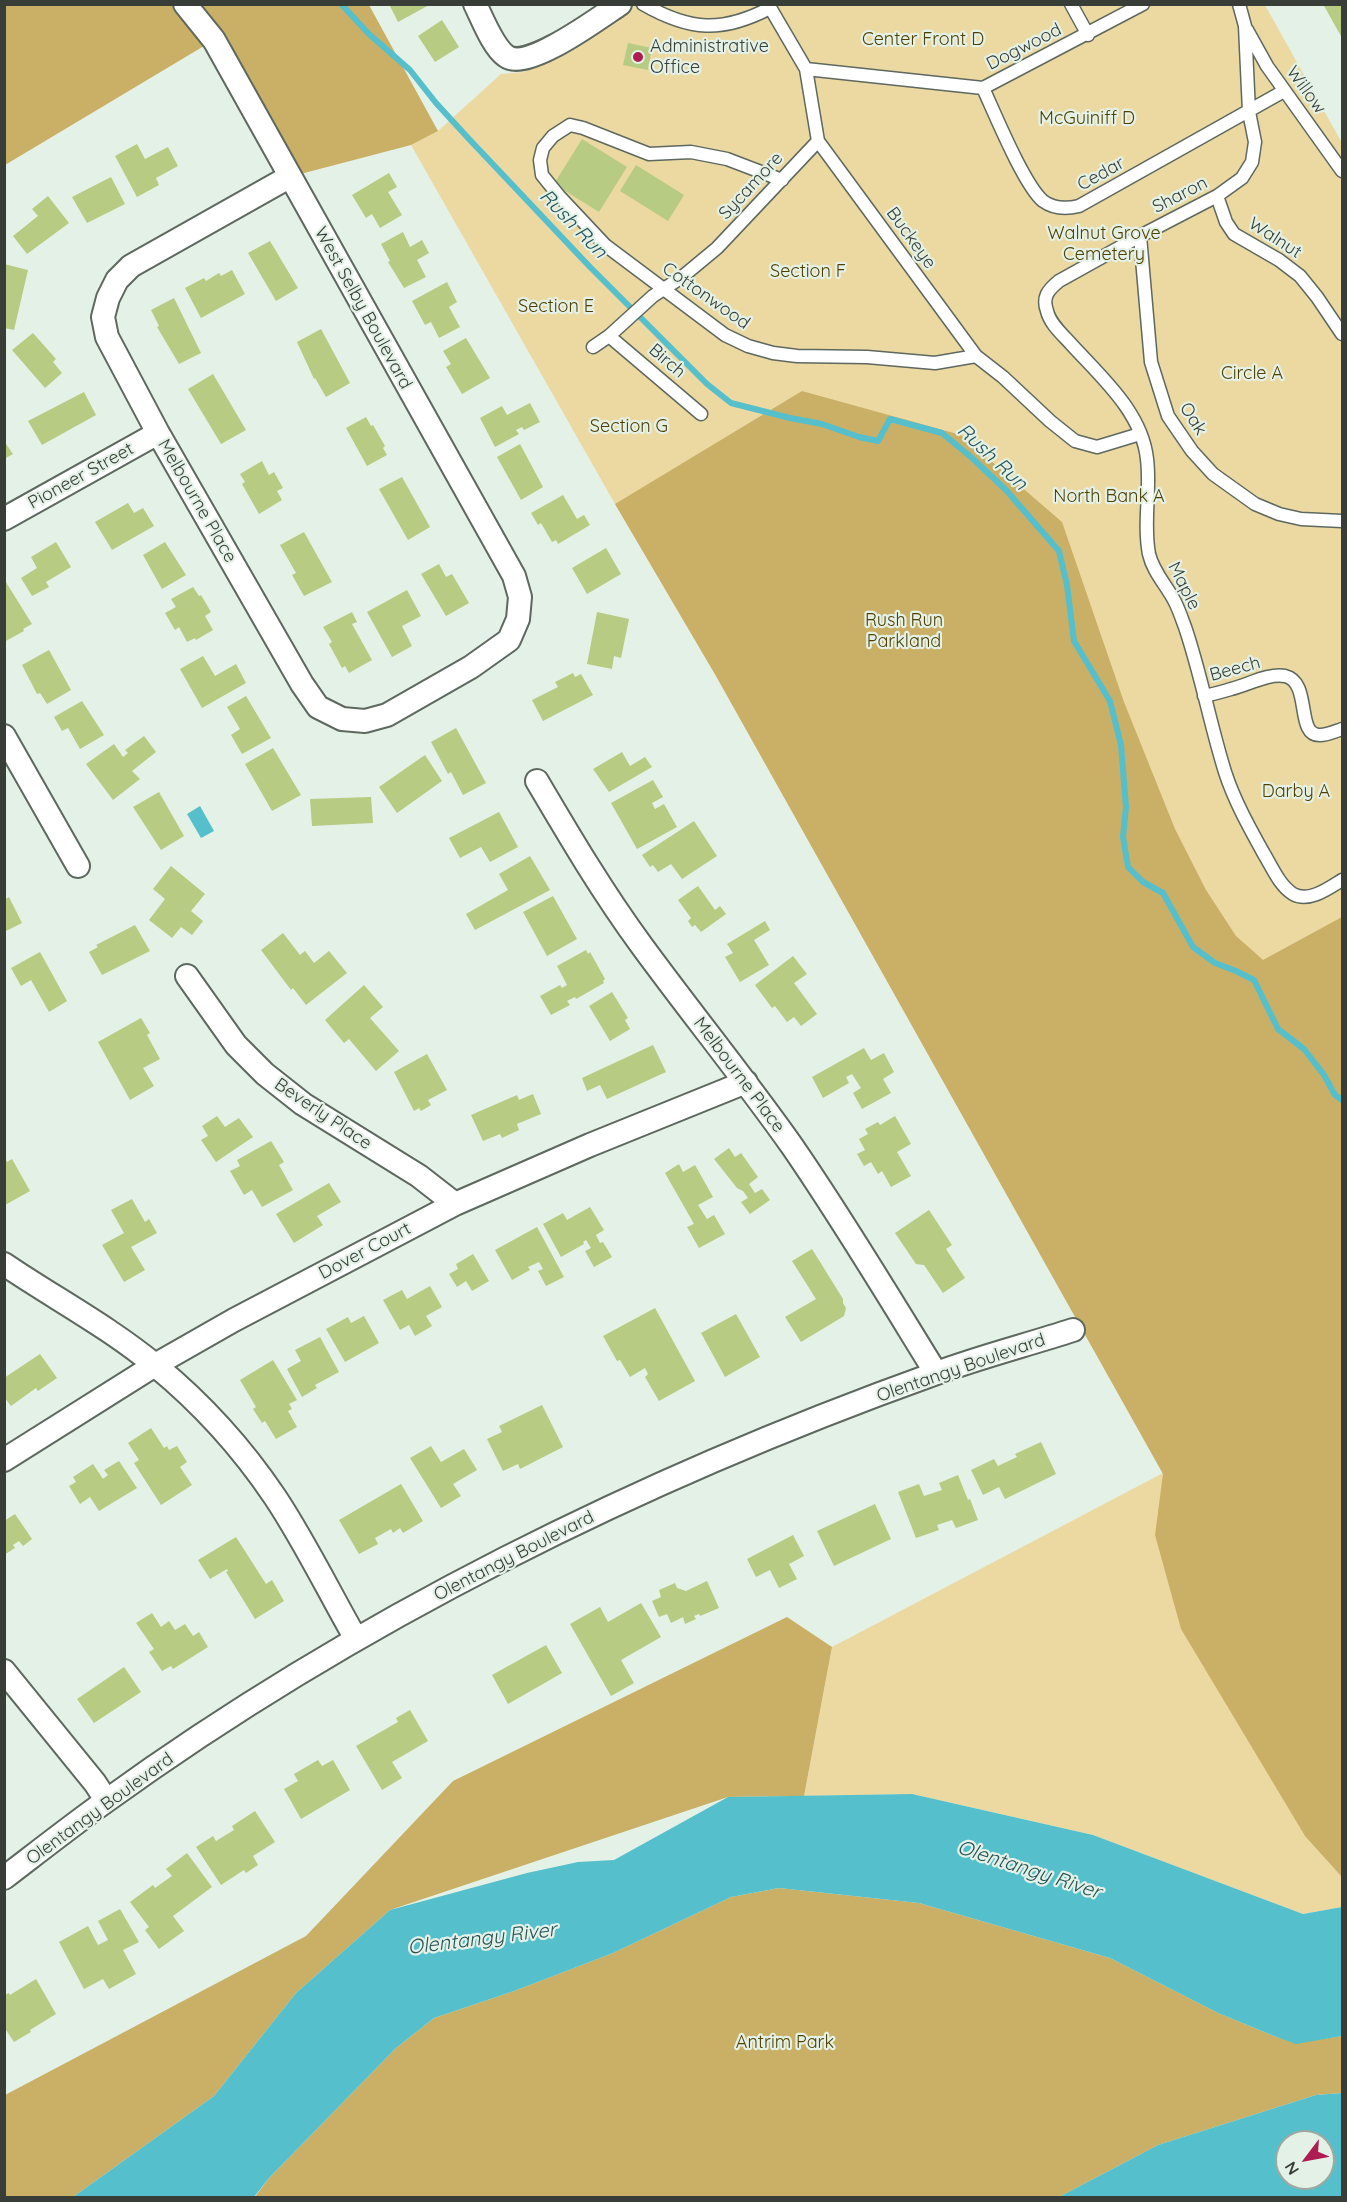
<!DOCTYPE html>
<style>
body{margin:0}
#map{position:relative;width:1347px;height:2202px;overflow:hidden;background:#e4f1e6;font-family:Quicksand,sans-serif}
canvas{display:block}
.frame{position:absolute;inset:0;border:6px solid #383d38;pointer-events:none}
.north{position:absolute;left:1275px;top:2130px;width:60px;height:60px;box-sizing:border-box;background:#e4f1e6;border:2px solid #9fa9a0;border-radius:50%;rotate:238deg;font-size:16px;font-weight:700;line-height:24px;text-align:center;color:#383d38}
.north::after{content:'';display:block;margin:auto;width:21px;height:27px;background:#ad1c52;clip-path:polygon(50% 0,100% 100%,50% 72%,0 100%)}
</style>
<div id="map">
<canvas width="1347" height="2202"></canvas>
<div class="frame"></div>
<div class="north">N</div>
</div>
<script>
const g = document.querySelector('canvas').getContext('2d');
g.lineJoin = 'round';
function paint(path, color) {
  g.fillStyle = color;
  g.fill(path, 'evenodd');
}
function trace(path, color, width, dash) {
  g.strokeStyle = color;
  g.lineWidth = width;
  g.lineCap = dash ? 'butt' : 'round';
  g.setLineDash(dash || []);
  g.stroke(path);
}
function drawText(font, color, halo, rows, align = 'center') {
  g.font = font + ' Quicksand,sans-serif';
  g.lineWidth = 4.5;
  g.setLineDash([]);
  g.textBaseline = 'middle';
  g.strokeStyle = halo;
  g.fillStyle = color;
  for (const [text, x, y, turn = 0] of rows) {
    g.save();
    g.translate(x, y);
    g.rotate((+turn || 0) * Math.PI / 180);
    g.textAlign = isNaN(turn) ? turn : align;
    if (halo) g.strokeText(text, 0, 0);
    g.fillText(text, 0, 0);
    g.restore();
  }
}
const green = new Path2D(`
 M630,4L1265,5L1342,143V1907L1303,1914L1093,1835L912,1794L804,1796L832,1647L1163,1473L716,676L615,504L411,145L438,131L501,74L524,72Z`);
const forest = new Path2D(`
 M4,5H369L438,131L411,145L289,177L214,40L5,165Z
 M802,391L961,435L1062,522L1124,702L1175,829L1206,890L1236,936L1263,960L1342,917V1877L1305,1836L1181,1629L1155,1535L1163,1474L716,676L615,504Z
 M787,1617L832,1647L804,1796L728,1797L390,1910L296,1993L214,2096L73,2197L5,2198V2095L306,1936L453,1781Z
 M779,1888L919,1903L1110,1958L1218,2013L1274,2036L1296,2043L1342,2036V2093L1316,2095L1158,2145L1059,2197L254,2198L269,2178L396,2048L434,2018L514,1991L613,1953L731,1897Z`);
const water = new Path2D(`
 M200,806L214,831L201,838L187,814Z
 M912,1794L1093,1835L1303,1914L1342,1907V2036L1296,2044L1274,2036L1218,2013L1110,1958L919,1903L779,1888L731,1897L613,1953L514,1991L434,2018L396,2048L269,2178L254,2197H73L214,2096L296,1993L390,1910L527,1873L578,1862L614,1860L728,1797Z
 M1342,2093V2197H1059L1158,2145L1316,2095ZM1287,2142H1323V2178H1287Z`);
const stream = new Path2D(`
 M341,4L369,34L410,70L436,103L469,139L590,267L707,384L731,403L790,418L822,424L859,437L878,441L890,419L942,433L971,457L1006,490L1059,551L1067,585L1074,641L1110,701L1121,745L1126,807L1123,837L1128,867L1143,882L1163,893L1193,947L1215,963L1236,971L1254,980L1278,1029L1304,1049L1324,1075L1335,1095L1342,1100`);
const building = new Path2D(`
 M389,4H431L398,22Z
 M1323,4H1342V38Z
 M442,20L459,47L435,62L418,36Z
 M628,43L652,48L648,70L623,65Z
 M582,139L627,167L599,212L554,184Z
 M137,144L145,159L168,147L178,166L156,178L159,185L137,197L115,156Z
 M636,165L684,195L668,221L620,191Z
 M389,173L397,187L388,192L402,215L380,228L372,214L366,218L352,195Z
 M111,177L125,204L87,223L72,197Z
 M48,196L69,223L27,254L13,236L38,216L32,209Z
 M403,232L410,247L422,240L429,253L417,260L426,277L404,288L388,262L390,261L381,244Z
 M270,241L298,288L276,301L248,253Z
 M4,264L28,270L14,330L4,328Z
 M232,270L245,294L201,318L185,288L204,278L206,281L219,273L221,276Z
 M447,282L457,302L449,307L460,327L439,338L431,322L425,325L412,301Z
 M174,298L201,353L179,364L157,327L159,326L151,310Z
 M321,329L350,383L326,397L315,378L314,379L297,342Z
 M33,333L56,359L53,362L62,373L45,388L12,350Z
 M466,338L490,378L462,394L446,367L451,364L443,351Z
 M213,374L246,430L221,444L188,389Z
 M84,392L96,415L42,445L28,421Z
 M530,403L540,422L524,430L522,427L516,430L519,434L495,447L480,418L502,406L507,415Z
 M366,417L371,426L373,425L385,446L383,448L387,455L367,466L346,428Z
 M4,441L13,454L4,459Z
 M520,444L543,487L521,500L497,457Z
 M262,461L269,475L274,472L283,488L277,491L282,500L259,514L242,484L245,482L240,474Z
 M402,477L430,527L408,540L379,489Z
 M563,495L577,519L584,515L590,525L558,544L556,540L552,542L541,523L538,525L531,513Z
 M128,503L134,513L143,508L154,526L112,550L95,522Z
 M304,532L332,582L304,596L292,575L296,573L280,545Z
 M56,542L71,567L46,582L49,587L32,596L21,578L37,568L31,557Z
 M165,542L186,575L162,589L143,555Z
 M606,548L621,574L587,594L572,568Z
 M439,564L446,577L452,574L469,603L446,616L421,574Z
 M4,579L32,624L23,629L24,631L4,642Z
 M193,587L199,596L201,595L211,612L205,616L213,630L196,640L195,638L187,642L179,627L175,630L165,613L176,607L171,599Z
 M407,590L421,616L402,626L412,646L392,657L367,612Z
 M352,612L357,622L352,624L372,660L349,673L345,666L342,668L329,644L332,642L323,627Z
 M597,612L629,619L621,658L614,656L612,669L587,664Z
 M49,650L71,690L47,704L40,693L37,694L22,665Z
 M203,656L215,676L236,664L246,683L202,708L180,669Z
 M573,673L575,677L581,674L593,695L543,721L532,700L558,687L555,682Z
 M246,696L271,738L242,754L231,735L240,729L227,707Z
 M82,701L104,735L80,749L68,728L62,731L54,717Z
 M456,728L486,783L463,795L451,772L448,774L431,742Z
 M144,736L156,752L132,771L140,779L113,800L86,764L114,744L123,757L128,753L125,750Z
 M273,748L301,795L272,811L245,764Z
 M622,752L630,766L645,757L652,767L609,792L593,769Z
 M425,755L442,781L397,813L379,787Z
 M653,780L663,797L652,803L655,809L664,804L677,827L637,849L611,803Z
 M159,792L184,836L161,850L133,807Z
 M371,797L373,823L312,826L310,799Z
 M499,812L518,847L490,862L481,847L460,858L449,838Z
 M694,821L717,856L682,879L671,864L658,872L653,865L650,867L642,855Z
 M530,856L550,890L475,930L466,914L508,890L499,874Z
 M171,866L205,894L191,911L203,921L192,935L181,927L172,938L149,920L165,899L153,889Z
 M698,886L715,910L720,906L726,914L701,932L695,925L692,927L688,921L691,918L678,900Z
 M553,896L577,939L547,956L523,912Z
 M9,897L22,923L4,932V900Z
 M765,921L770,930L754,940L769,965L740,982L725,957L733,953L727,944Z
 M135,925L150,951L102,975L89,952L98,947L96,945Z
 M283,933L300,955L305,951L314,963L329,951L347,973L306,1005L293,988L291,990L261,950Z
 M586,950L588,954L590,952L605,979L603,981L604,983L576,999L575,997L567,1001L570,1005L551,1015L540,996L560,985L562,988L567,985L557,966Z
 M40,952L67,1001L49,1012L31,980L21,986L11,968Z
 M793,956L807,974L794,983L817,1014L801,1026L794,1017L787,1022L775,1006L772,1008L755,985Z
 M364,985L383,1007L370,1018L399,1051L376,1071L349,1039L344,1043L325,1020Z
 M612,992L628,1018L625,1020L630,1029L610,1041L589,1006Z
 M141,1018L150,1033L147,1035L160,1059L143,1068L154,1086L130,1100L98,1042Z
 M653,1045L666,1072L607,1099L600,1085L587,1091L582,1078Z
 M864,1048L871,1060L884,1053L894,1072L883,1079L891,1093L862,1109L853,1093L861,1088L852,1074L846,1077L849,1083L823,1098L812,1077Z
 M427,1054L447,1090L428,1100L431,1105L421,1111L419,1108L414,1111L394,1072Z
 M533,1094L541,1114L517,1124L519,1130L502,1138L500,1134L483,1141L471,1115L517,1095L519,1100Z
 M217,1116L225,1127L239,1118L253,1137L216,1162L201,1140L208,1136L202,1126Z
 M895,1116L911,1144L897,1152L911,1176L891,1187L882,1171L878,1174L871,1162L864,1166L857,1154L865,1150L859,1139L868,1134L865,1129L878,1122L880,1125Z
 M271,1141L284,1162L279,1165L293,1190L262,1207L252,1190L244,1195L230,1171L240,1166L237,1160Z
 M729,1148L735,1157L741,1153L758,1177L749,1184L755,1193L762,1189L770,1200L750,1214L741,1202L748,1198L743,1191L737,1188L714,1159Z
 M5,1158L7,1162L12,1159L30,1191L5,1205Z
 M679,1164L683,1172L695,1165L713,1197L698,1205L707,1219L714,1215L725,1234L699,1248L687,1227L694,1224L665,1173Z
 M329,1183L341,1202L317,1216L323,1225L294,1243L276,1214Z
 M132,1199L145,1222L149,1219L157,1233L131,1247L145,1270L124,1282L102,1245L124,1233L111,1210Z
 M590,1207L604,1230L596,1235L600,1243L603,1242L612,1257L594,1267L585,1251L591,1248L586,1240L583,1242L584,1244L561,1257L543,1224L563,1213L567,1220Z
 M929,1210L952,1245L946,1249L965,1278L943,1293L924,1265L916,1264L895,1233Z
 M537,1227L564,1277L546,1286L538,1271L543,1269L539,1262L528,1267L530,1270L512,1280L495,1250Z
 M812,1249L843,1299V1303L846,1308L844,1316L801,1342L785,1317L816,1299L792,1261Z
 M473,1254L489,1281L472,1291L466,1281L457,1287L449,1274L458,1269L456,1264Z
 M430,1286L442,1307L426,1316L432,1326L415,1336L409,1325L400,1330L383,1300L402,1290L407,1299Z
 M655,1308L695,1381L659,1401L645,1377L648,1374L645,1368L630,1377L620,1360L617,1361L603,1336Z
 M736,1314L760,1357L725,1377L701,1333Z
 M364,1316L379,1343L345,1362L326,1329L348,1317L351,1323Z
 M320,1337L339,1372L315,1385L317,1388L302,1397L287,1369L301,1361L295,1350Z
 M40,1354L57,1378L38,1391L36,1388L11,1406L4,1397V1378Z
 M273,1360L297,1400L289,1404L292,1409L288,1411L297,1427L276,1439L265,1421L262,1423L253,1409L256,1407L240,1380Z
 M542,1405L563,1447L520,1469L518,1464L503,1471L487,1439L502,1432L499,1426Z
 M151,1428L164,1448L167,1446L169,1450L177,1446L187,1462L180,1467L192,1485L161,1505L134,1463L139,1460L128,1443Z
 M1041,1442L1056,1474L1005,1499L999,1487L983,1495L971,1470L994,1459L998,1466L1017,1457L1015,1454Z
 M431,1446L441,1462L464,1449L477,1470L453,1484L461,1496L441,1508L410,1458Z
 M119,1461L137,1488L99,1511L90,1497L80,1504L69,1486L76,1482L73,1477L93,1464L103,1479L108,1475L104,1470Z
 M958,1475L968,1500L970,1499L978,1520L956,1528L952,1520L937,1525L939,1530L916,1538L898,1492L919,1484L924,1496L942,1490L939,1483Z
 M401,1484L423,1521L403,1533L400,1528L393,1533L391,1529L375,1538L378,1544L359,1554L339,1520Z
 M875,1504L891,1539L834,1566L817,1531Z
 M15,1514L32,1539L23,1546L19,1541L13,1545L15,1548L4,1555V1521Z
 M793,1535L804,1556L789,1564L797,1579L779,1588L770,1570L756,1577L747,1559Z
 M236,1537L266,1584L272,1580L284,1601L255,1619L226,1572L228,1571L227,1569L210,1579L198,1560Z
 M707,1581L719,1608L700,1616L699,1614L694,1616L696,1619L685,1624L683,1617L671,1623L667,1614L659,1617L652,1601L661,1597L659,1590L675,1583L677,1588L686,1591Z
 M641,1603L661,1637L621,1660L634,1683L611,1696L570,1624L600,1607L608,1622Z
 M152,1613L161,1627L169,1621L175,1630L185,1624L193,1636L199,1632L208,1647L173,1669L171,1666L162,1671L149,1652L154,1649L136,1623Z
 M546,1645L562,1673L508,1704L492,1675Z
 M124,1667L141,1692L94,1723L77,1699Z
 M410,1710L428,1741L392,1762L402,1778L382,1790L356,1746L398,1722L396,1718Z
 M318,1760L322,1766L333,1760L350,1790L301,1819L284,1789L298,1781L294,1774Z
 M255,1811L275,1842L253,1856L258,1865L246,1873L244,1870L221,1885L196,1847L213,1836L216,1841L234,1830L232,1826Z
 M187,1853L212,1887L173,1916L184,1931L159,1949L145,1930L149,1927L130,1902L153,1885L155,1888L172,1876L166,1869Z
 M120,1909L139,1942L123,1950L136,1974L109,1989L103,1979L84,1989L59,1942L88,1926L98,1945L108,1940L98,1921Z
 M36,1979L56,2014L30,2030L31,2032L14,2042L4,2027V1995L9,1993L10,1995Z`);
const service = new Path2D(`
 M643,4C690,31 722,33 770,8
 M1071,4L1088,35
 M1239,4L1245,26L1249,112L1255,142L1252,162L1242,178L1217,196L1140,236L1059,281C1048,290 1042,297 1047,311C1050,324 1063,335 1071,344C1101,377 1142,412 1147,459C1151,491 1143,523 1149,554C1153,572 1167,586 1175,602C1179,610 1182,619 1185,627C1201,674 1210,724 1225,772C1234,800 1249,827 1264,854C1272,867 1279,885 1293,894C1309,903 1329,888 1342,880
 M1247,30L1267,66L1342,171
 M806,69L983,88L1143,4
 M983,88C995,114 1024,185 1043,201C1054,209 1067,209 1079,206L1284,91
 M818,141L976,356
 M782,180L727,159L691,152L649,154L583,128L570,125L553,136L543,148L540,160L542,175L559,196L605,245L725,335L748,346L773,353L797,356L867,357L935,363L976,356L1003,377L1050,421L1075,441L1097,447L1140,434
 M1217,196L1226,222L1234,234L1279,260L1300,276L1317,297L1342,334
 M1140,236L1151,362L1168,416L1192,451L1213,474L1255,504L1279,514L1301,519L1342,521
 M609,336L701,414
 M593,347L609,336L653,296L682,277L717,248L818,141L806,69L768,4
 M1204,696C1213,694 1222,692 1231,689C1248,685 1268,673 1285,676C1312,682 1295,736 1320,735C1327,735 1336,731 1342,729`);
const minor = new Path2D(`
 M185,4L214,40L514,576L520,597L518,619L509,640L471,667L387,715L365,721L342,719L318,707L302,684L158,433L107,337L103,317L108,298L117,280L131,266L289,177
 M475,4C482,18 493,47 506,56C527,72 600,17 620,4
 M4,519L158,433
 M4,736L78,866
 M537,781C570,837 603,893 642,946C691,1013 744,1078 792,1146C843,1220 889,1297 936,1373
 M187,976L236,1045L265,1074L303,1104L419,1176L455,1204
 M4,1264C54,1298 109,1327 156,1366C201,1403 242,1448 275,1497C305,1542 329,1592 356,1639
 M4,1460L155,1365L234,1320L455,1204L590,1145L746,1082
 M4,1671L95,1783L106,1800
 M4,1878C38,1852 71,1826 106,1801C356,1620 644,1478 934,1374C979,1357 1027,1345 1073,1330`);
const markers = [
 [638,57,6,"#ad1c52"]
];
const parkNames = [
 ["Center Front D",923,40],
 ["McGuiniff D",1087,119],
 ["Walnut Grove",1104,234],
 ["Cemetery",1104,255],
 ["Section F",808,272],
 ["Section E",556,307],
 ["Circle A",1252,374],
 ["Section G",629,427],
 ["North Bank A",1109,497],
 ["Rush Run",904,621],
 ["Parkland",904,642],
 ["Darby A",1296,792],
 ["Antrim Park",785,2043]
];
const poiNames = [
 ["Administrative",650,47],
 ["Office",650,68]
];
const streetNames = [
 ["Dogwood",1024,47,-27],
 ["Willow",1306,90,54],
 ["Cedar",1101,174,-29],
 ["Sycamore",751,186,-47],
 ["Sharon",1180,195,-27],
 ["Buckeye",911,238,54],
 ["Walnut",1275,238,33],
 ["Cottonwood",706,296,35],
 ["West Selby Boulevard",363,308,61],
 ["Birch",667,361,41],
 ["Oak",1193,419,58],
 ["Pioneer Street",81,476,-29],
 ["Melbourne Place",197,501,60],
 ["Maple",1184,586,63],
 ["Beech",1235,669,-15],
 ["Melbourne Place",739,1075,53],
 ["Beverly Place",323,1114,34],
 ["Dover Court",365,1251,-28],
 ["Olentangy Boulevard",961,1368,-19],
 ["Olentangy Boulevard",514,1556,-27],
 ["Olentangy Boulevard",100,1809,-36]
];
const waterNames = [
 ["Rush Run",573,224,46],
 ["Rush Run",992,457,43],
 ["Olentangy River",1029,1870,18],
 ["Olentangy River",482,1939,-7]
];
paint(green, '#ecd9a2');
paint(forest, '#c9b066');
paint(water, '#55bfcc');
trace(stream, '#55bfcc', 6);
paint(building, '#b8cb82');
trace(service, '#5d685e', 15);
trace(minor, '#5d685e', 26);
trace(service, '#fff', 12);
trace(minor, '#fff', 22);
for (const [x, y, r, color] of markers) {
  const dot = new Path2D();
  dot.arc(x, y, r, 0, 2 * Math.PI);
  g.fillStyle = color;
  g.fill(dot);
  trace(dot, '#e4f1e6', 2);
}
drawText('18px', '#503f00', '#e4f1e6', parkNames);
drawText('18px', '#383d38', '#e4f1e6', poiNames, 'left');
drawText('18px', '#383d38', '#e4f1e6', streetNames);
drawText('italic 20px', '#245258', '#e4f1e6', waterNames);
</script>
